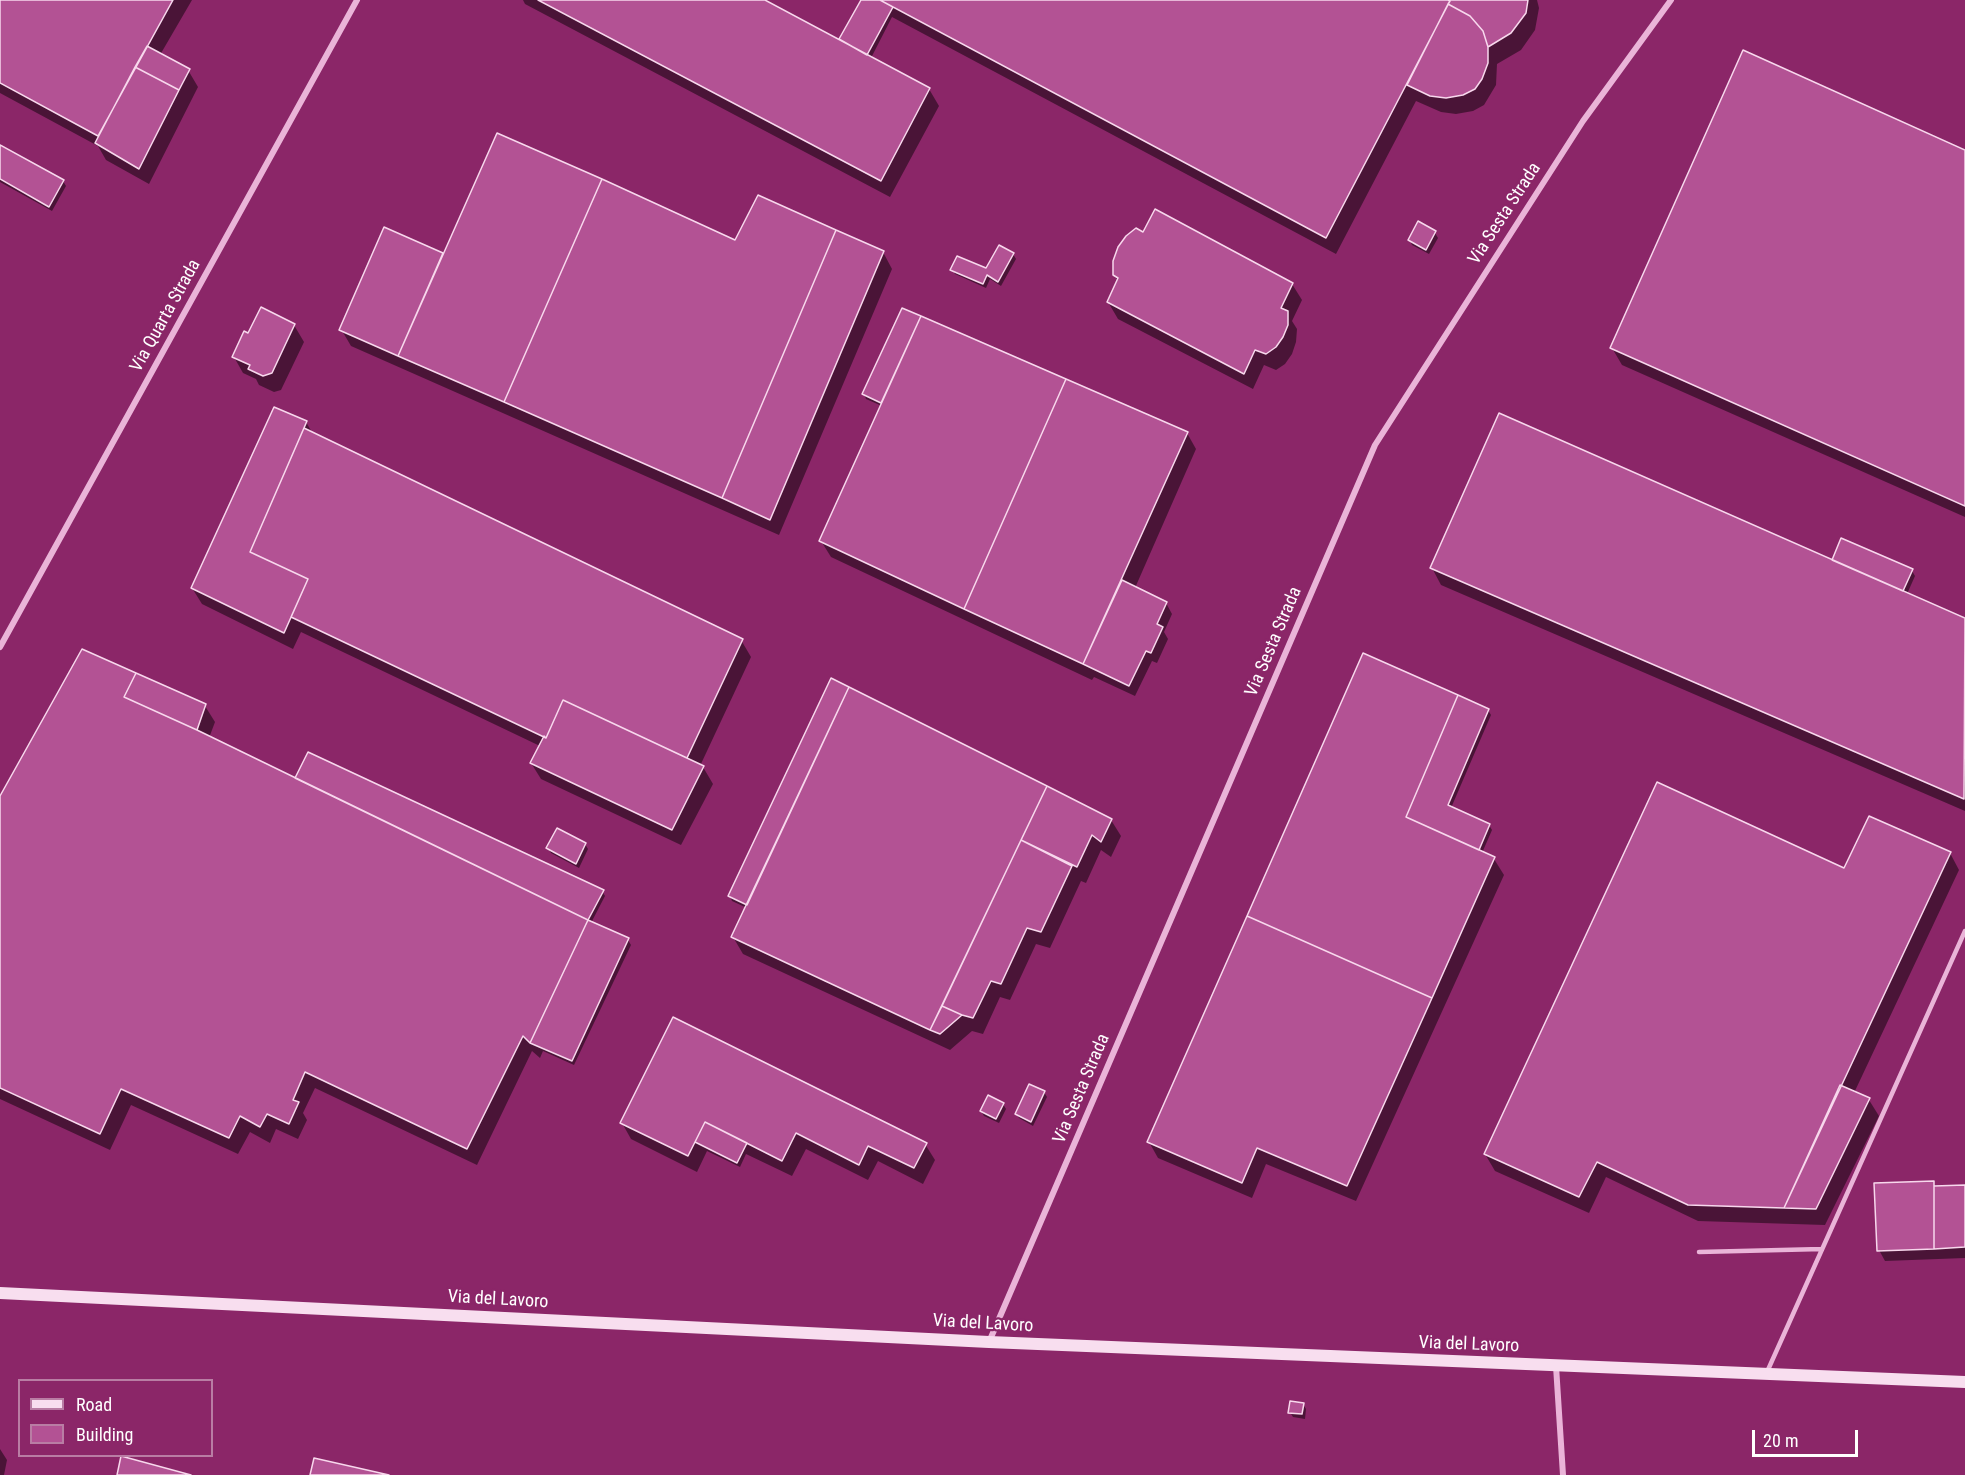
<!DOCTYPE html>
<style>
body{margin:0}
#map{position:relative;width:1965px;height:1475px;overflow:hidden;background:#8b2668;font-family:"Roboto Condensed",sans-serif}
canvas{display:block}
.legend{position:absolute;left:18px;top:1379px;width:195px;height:78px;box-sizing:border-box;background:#8b2668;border:2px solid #b97da4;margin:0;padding:8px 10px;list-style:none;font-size:18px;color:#fff}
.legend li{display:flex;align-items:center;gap:12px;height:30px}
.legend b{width:30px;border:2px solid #b97da4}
.scale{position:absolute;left:1752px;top:1430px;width:106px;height:27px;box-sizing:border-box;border:3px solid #fff;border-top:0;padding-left:8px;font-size:18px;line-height:21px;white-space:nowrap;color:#fff;-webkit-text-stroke:4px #8b2668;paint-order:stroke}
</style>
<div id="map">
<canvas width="1965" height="1475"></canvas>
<ul class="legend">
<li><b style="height:8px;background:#f8deef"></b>Road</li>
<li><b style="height:16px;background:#b35294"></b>Building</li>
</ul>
<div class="scale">20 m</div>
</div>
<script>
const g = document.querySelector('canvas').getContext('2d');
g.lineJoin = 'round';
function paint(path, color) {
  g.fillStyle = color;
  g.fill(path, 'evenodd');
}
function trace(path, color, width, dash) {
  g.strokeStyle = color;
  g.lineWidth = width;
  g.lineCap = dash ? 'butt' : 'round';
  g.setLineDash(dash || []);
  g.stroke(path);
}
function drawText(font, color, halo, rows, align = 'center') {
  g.font = font + ' "Roboto Condensed",sans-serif';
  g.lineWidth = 4.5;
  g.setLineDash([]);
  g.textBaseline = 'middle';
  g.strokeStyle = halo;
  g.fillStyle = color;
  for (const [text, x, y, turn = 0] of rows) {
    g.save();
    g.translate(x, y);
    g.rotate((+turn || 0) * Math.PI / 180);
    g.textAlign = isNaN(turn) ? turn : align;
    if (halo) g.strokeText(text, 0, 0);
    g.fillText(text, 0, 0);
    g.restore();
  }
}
const shadow = new Path2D(`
 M0,0H192L160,55L188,70L198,87L149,184L106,160L98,146L0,93Z
 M523,0H761L844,44L841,39L862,1L860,0H1537L1539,8L1535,30L1521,50L1497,64L1496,85L1484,105L1473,111L1456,114L1441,112L1416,101L1336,254L892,17L871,58L929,89L939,106L890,197L525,4Z
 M0,147L63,181L66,186L52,211L0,182Z
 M1965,152V517L1622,365L1612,348Z
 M1419,223L1435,233L1438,238L1429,254L1412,245L1410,240Z
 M385,229L444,255L736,242L883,252L892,269L779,535L351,346L341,329Z
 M1013,254L1016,259L1001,286L990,279L986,288L955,274L952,269L987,270Z
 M1114,275L1292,284L1302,300L1292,321L1297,329L1296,342L1292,354L1285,364L1276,370L1264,365L1253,389L1118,319L1108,302L1118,281Z
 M903,310L1187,433L1196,449L1135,588L1166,603L1172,614L1164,632L1168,639L1157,663L1152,661L1135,696L1094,677L1092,680L831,557L821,541L882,406L866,399L864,394Z
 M294,325L304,342L281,390L274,392L259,385L256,379L243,373L234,357L249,335Z
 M306,422L313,434L741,640L751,657L700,766L703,767L713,784L681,845L541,779L531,763L540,746L301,632L293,649L202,604L192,588Z
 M1832,561L1912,571L1915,576L1907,594L1965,620V811L1441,585L1432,568Z
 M205,706L215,722L209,738L295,780L602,891L605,896L591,923L628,940L631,945L574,1065L543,1051L540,1058L532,1051L477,1165L315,1088L303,1113L307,1120L298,1139L276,1129L270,1143L250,1132L238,1154L131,1105L110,1150L0,1099V799Z
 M1488,710L1491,715L1451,808L1489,825L1492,830L1482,853L1494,859L1504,875L1356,1201L1266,1164L1252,1198L1158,1158L1149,1142Z
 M1111,820L1121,836L1111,857L1101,850L1086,883L1081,881L1050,948L1036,944L1010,1000L1000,997L983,1034L972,1031L950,1050L743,954L733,937L747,908L732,901L730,896Z
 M585,844L588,849L579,868L551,853L548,848Z
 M1950,853L1959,870L1854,1093L1869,1100L1879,1116L1825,1225L1698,1221L1606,1177L1589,1213L1495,1171L1485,1154Z
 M674,1019L925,1144L935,1160L923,1184L878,1161L868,1180L806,1149L792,1176L746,1154L740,1167L707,1151L697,1172L631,1139L622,1123Z
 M1044,1092L1047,1097L1033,1126L1019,1118L1016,1113Z
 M1003,1104L1006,1109L999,1123L984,1116L981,1111Z
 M1933,1183L1936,1187L1965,1186V1258L1885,1261L1879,1250Z
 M1303,1404L1306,1409L1305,1419L1293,1417L1290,1412Z
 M0,1449L7,1460L4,1475H0Z`);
const building = new Path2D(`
 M0,0H173L98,136L0,83Z
 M538,0H765L930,88L881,181Z
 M861,0H880L893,7L867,55L839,39Z
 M880,0H1448L1450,1L1326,238Z
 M1448,0H1528L1526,13L1511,33L1488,47L1483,31L1470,16L1448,4L1450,1Z
 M1448,4L1470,16L1483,31L1488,47V63L1482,79L1475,89L1463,95L1446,98L1430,96L1407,85Z
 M147,46L190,69L179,90L135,67Z
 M1743,50L1965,150V506L1610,348Z
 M135,67L179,90L139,169L95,143Z
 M497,133L602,179L504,402L398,356Z
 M0,145L64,180L49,207L0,179Z
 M602,179L735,240L758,195L836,230L722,498L504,402Z
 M1155,209L1293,283L1281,308L1288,311V325L1283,337L1276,347L1266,354L1255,350L1244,374L1107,302L1118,278L1113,275V261L1118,247L1126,236L1136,228L1143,232Z
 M1418,221L1436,231L1426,250L1408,240Z
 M384,227L443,253L398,356L339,330Z
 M836,230L884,251L770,520L722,498Z
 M999,245L1014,253L998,282L987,275L983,284L950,270L957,256L986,268Z
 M261,307L295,324L272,373L263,376L248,369L250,365L232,357L244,331L248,333Z
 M902,308L921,316L881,403L862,394Z
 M921,316L1066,379L964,609L819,541Z
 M1066,379L1188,432L1083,664L964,609Z
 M274,407L307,421L250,552L308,579L284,633L191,588Z
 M1499,413L1965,618L1964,799L1430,568Z
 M304,428L743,639L687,758L563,700L546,738L291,617L308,579L250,552Z
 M1841,538L1913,569L1903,591L1832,560Z
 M1122,580L1167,602L1157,624L1163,627L1151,653L1146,651L1129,686L1083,664Z
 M82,649L136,673L124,697L197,730L588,920L530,1043L523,1036L467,1149L305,1072L293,1100L299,1102L289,1124L267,1114L260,1127L240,1116L229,1138L121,1089L100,1134L0,1088V796Z
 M1363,653L1458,695L1406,817L1495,857L1432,998L1247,916Z
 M136,673L206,704L197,730L124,697Z
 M831,678L849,687L747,905L728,896Z
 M849,687L1047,786L930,1030L731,937Z
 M1458,695L1489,709L1448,805L1490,824L1479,850L1406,817Z
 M563,700L704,766L672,830L530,763L544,736L546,738Z
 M308,752L604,890L588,920L295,778Z
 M1657,782L1844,868L1869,816L1951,852L1784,1208L1688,1205L1597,1162L1579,1197L1484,1154Z
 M1047,786L1112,819L1101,842L1092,835L1077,867L1021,840Z
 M557,828L586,843L576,864L546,848Z
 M1021,840L1072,866L1041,932L1027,928L1001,984L991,981L973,1018L962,1015L942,1006Z
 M1247,916L1432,998L1347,1186L1257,1148L1242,1183L1147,1142Z
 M588,920L629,938L572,1061L530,1043Z
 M942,1006L962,1015L940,1034L930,1030Z
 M673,1017L927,1143L914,1168L868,1146L859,1165L796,1133L782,1161L705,1122L688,1156L620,1123Z
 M1029,1084L1045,1091L1031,1122L1015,1114Z
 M1840,1085L1870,1098L1816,1209L1784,1208Z
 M988,1095L1004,1103L996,1119L980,1111Z
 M705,1122L747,1143L737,1163L695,1142Z
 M1934,1181V1249L1877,1251L1874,1183Z
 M1965,1185V1247L1934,1249V1186Z
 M1290,1401L1304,1403L1302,1414L1288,1413Z
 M121,1456L191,1475H117Z
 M314,1458L389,1475H310Z`);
const lane = new Path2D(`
 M1699,1252L1822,1249
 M1767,1372L1965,931`);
const street = new Path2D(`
 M0,647L357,0
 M989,1342L1375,445L1583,121L1671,0
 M1556,1366L1563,1475`);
const secondary = new Path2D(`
 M0,1293L989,1342L1965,1382`);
const streetNames = [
 ["Via Sesta Strada",1505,214,-57],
 ["Via Quarta Strada",166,316,-61],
 ["Via Sesta Strada",1274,642,-67],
 ["Via Sesta Strada",1082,1089,-67],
 ["Via del Lavoro",498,1300,3],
 ["Via del Lavoro",983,1324,3],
 ["Via del Lavoro",1469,1345,2]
];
paint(shadow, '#0007');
paint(building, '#b35294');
trace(building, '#f8d8ed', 1.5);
trace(lane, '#eab4d8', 4.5);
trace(street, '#eab4d8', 6);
trace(secondary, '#f8deef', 12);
drawText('18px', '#fff', '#8b2668', streetNames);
</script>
